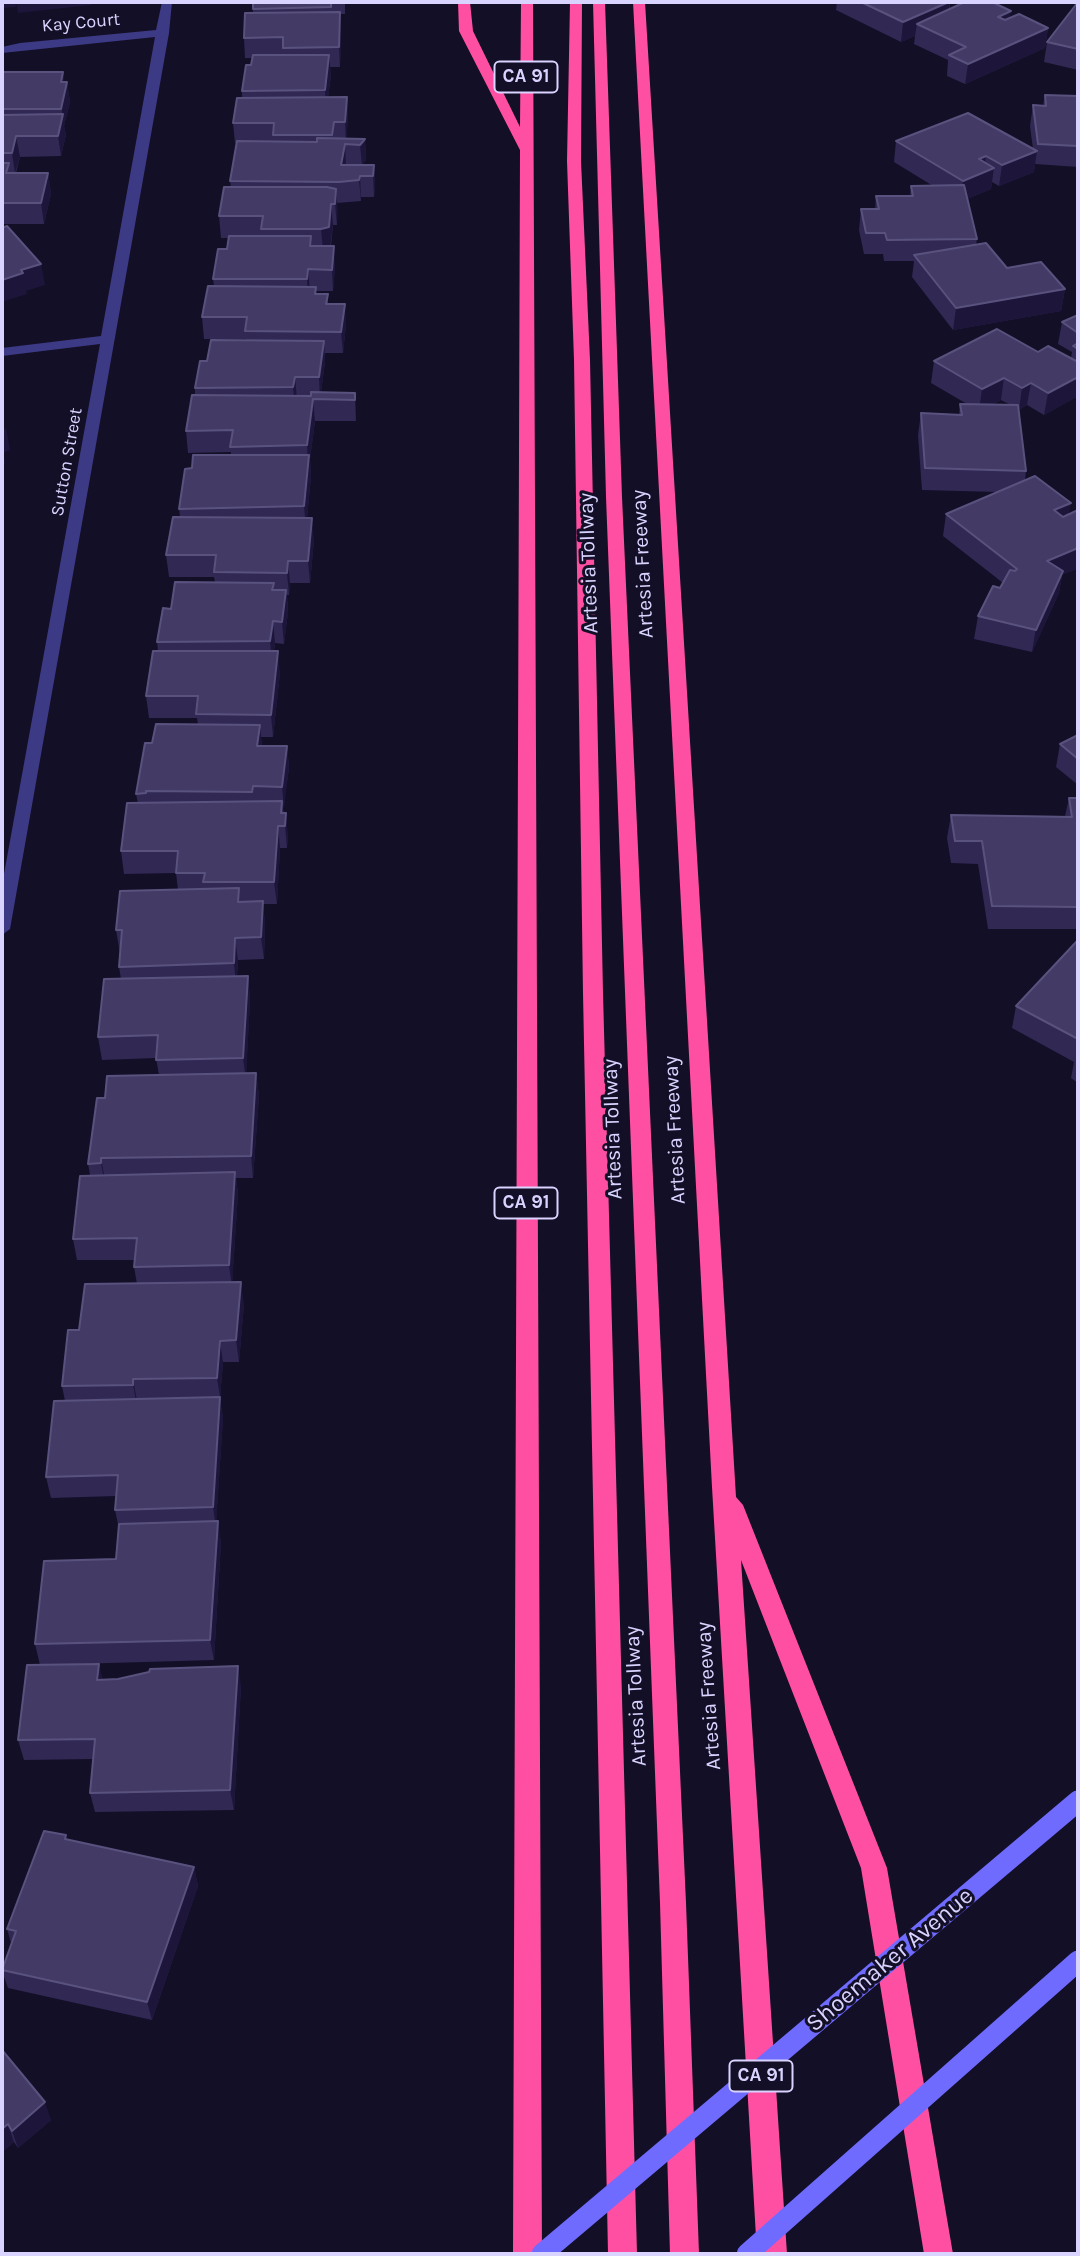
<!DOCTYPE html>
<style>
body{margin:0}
#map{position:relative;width:1080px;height:2256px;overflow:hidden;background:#130f26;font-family:Karla,sans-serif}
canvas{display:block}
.frame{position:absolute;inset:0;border:4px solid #d9d4ff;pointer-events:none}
</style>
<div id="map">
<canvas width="1080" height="2256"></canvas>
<div class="frame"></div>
</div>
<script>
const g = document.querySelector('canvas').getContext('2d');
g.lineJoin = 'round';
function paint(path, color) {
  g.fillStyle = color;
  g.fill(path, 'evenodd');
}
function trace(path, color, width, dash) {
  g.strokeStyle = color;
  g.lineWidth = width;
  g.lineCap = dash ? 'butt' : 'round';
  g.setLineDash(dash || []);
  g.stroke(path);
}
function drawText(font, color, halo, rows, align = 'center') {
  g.font = font + ' Karla,sans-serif';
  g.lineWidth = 6;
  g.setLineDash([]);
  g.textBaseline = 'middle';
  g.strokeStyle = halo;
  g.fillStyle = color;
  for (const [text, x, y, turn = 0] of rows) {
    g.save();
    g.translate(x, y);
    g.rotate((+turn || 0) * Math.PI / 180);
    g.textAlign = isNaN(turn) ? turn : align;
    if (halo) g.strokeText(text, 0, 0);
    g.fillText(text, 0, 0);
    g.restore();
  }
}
const street = new Path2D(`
 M162,2H172L169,33L10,929L2,935V885L100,344L2,356V348L101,336L155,37L2,53V47L20,43L156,30Z`);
const highway = new Path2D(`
 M458,2H470L473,31L520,127L521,2H533L542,2254H513L520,150L459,31Z
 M570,2H582L581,161L590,360L603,993L637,2254H608L583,993L574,360L567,161Z
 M593,2H605L622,497L686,1903L699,2254H670L660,1903L606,497Z
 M633,2H645L736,1497L743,1505L887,1868L953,2254H924L861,1868L741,1560L787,2254H757L712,1487Z`);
const secondaryBridge = new Path2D(`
 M542,2254L1078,1801
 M747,2254L1078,1961`);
const wall = new Path2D(`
 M253,2H345V14H340L341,32L340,67H330L331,76L328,97H347L348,118L346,139H365L366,160L362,165H374L375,186L374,197H361V201L337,203V225H333L331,246L335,267L333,291H316L317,294H328V304L346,325L343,353H325V362L321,392L355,393L356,421H315L310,459L311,476L307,518L314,540L310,583H290L289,595H287L288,612L284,644L275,643L274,651L280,673L273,737H261L262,746H287L289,768L283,809L288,836L287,848H280L277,904H263L265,924L264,959L238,960L237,976H248L250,999L246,1074L256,1073L259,1096L253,1178H236L238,1194L232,1283L244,1304L239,1362H223L220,1399L223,1418L216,1522L221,1542L214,1660L40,1665L35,1644L116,1559L119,1529L115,1510L116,1496L51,1498L46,1477L65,1401L62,1386L79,1330L137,1284L134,1267L135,1260H77L73,1239L90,1175L88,1164L105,1098L159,1075L156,1058L102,1060L98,1037L121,979L119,967L120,953L116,930L178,890L176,873L124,874L121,851L138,803L136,794L152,743L198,725L197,718H149L146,696L158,651L157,642L171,609L215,582L214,577H169L166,555L180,517L179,509L192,468L231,455V452L188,453L186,431L195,395V388L207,361L246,340V339H204L202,317L214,286L213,279L227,249L228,238H221L219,216L231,187L230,181L236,143H235L233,123L242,98V91L253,58H245L244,38L253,13Z
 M837,2H950V9L1010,18L1048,28L1045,48L965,84L947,76L948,60L914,44L915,36L901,42L836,10Z
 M1078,2V70L1044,62L1047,42Z
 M2,72H63L64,82H67L70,102L64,126L66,135L61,156L20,157L16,173H48L51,194L44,224H2Z
 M1045,95L1078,96V167L1035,164L1034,172L999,186L992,182L991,189L967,199L977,239L976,245L1007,268L1065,289L1061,311L953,330L912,277L914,261H884L883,254H864L859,230L861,209H875L876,196H910L911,186H933L894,162L896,141L1033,149L1030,126L1033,105H1043Z
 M1078,315V396L1044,415L1027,405L1019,410L1026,471L1025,480L1069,514L1062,575L1059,593L1032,652L974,639L978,616L1003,583L943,536L946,514L997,492L922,490L918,435L921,413L959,415L960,404H967L931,383L934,361L1038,352L1071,358L1072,352L1058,344L1062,322ZM1001,400L1011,405H991Z
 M1078,735V785L1056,767L1060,744Z
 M1069,798H1078V929H988L978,864L951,863L947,838L951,815L1065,816Z
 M1078,940V1083L1071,1078L1074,1062L1012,1028L1016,1006Z
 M149,1672L241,1686L234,1810L95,1812L90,1793L93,1759L24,1760L18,1740L103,1679H118Z
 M68,1840L194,1867L198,1886L152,2020L8,1988L2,1971L11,1943L7,1929Z
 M2,2050L51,2120L18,2148L14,2142L2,2152Z`);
const shadedWall = new Path2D(`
 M2,2H15L16,7L2,8Z
 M16,2H91V5L18,13Z
 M949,2H950L948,21L917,24L915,36L901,42L903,22Z
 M1011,11L1008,31L998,17Z
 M340,12L341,32L340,67L339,47Z
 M1048,28L1045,48L965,84L968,64Z
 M329,55L331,76L326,111L325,90Z
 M63,72L65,89L67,82L70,102L64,126L66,135L61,156L58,136L62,117L61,82Z
 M347,97L348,118L346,143L345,122Z
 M16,136L20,157L15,173L12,153Z
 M365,139L366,160L362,165L360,145Z
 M345,144L346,165H341Z
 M1037,151L1034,172L999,186L1002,165Z
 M986,156L984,172L994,168L991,189L960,202L963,181L979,159Z
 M374,165L375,186L374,197L373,176Z
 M48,173L51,194L44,224L41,203Z
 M360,176L361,197V201L359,180Z
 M336,189L338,210L337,225L335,204Z
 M331,204L333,225L330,248L323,250L321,229Z
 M334,246L335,267L333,291L332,270Z
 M41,264L45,285L26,291L27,294L2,302V280L21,270Z
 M308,269L310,291L308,301L307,279Z
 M1065,289L1061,311L953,330L956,308Z
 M345,304L346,325L343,353L341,332Z
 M324,341L325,362L320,399L319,377Z
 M295,377L297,399L295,409L293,387Z
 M1078,377V396L1044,415L1048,393Z
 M1004,378L1001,400L979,411L982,389Z
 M1031,383L1027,405L1019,410L1022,388Z
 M313,399L315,421L310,459L311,476L306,528L304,506L308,464L307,445Z
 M6,428L10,450L3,453L5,464L2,465V430Z
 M1071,503L1067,525L1054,510Z
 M312,518L314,540L310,583L308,561Z
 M1078,548V569L1062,575L1059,593L1032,652L1047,561Z
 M288,561L290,583L289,595L287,573Z
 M286,590L288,612L284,644L282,622Z
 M273,621L275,643L272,663L270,641Z
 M278,651L280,673L273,737L271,715Z
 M260,725L262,748L257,746Z
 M287,746L289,768L284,809L282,787Z
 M286,813L288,836L287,848L285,826Z
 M278,826L280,848L277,904L274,882Z
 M263,901L265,924L264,959L261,937Z
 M235,938L238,960L236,985L234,963Z
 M248,976L250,999L246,1081L243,1058Z
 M256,1073L259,1096L253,1178L251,1156Z
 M101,1158L105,1180V1185L101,1163Z
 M235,1172L238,1194L232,1287L229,1265Z
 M241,1282L244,1304L239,1362L236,1340Z
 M220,1341L223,1362L220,1399L223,1418L216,1528L213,1507L220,1397L217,1378Z
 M133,1379L137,1401V1406L133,1385Z
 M218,1521L221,1542L214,1660L210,1640Z
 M99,1664L104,1684L97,1680Z
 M238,1666L241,1686L234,1810L230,1790Z
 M194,1867L198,1886L152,2020L147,2002Z
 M45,2102L51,2120L18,2148L12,2131Z
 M8,2124L14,2142L2,2152V2129Z`);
const building = new Path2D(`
 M253,2H331V7L253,9Z
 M861,2H949L903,22Z
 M965,2H992L1011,11L998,17L1005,20L1019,14L1048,28L968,64L949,55L966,47L917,24Z
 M1078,2V49L1047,42Z
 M340,12L339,47L283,48V37L244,38L245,13Z
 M253,55H329L325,90L242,91L246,65H251Z
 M2,72H63L61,82H67L61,109H2Z
 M1045,95L1078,96V146L1038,144L1033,105L1046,106Z
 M347,97L345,122H334L332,135H273L274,123H233L237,98Z
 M968,113L1037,151L1002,165L986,156L979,159L994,168L963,181L896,141Z
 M63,114L58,136H16L12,153H2V115Z
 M317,138L365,139L360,145L345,144L341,165H374L373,176H360L359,180L339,182L230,181L237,141L317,142Z
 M2,163H9L6,173H48L41,203H2Z
 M964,185L977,239L887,240L885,233H866L861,209H879L876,196H913L911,186Z
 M224,187H327L336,189L335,204H331L329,227L321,229H261L263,216H219Z
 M7,226L41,264L21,270L23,273L2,280V228Z
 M229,236H311L310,246H334L332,270L308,269L307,279H213L218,249H227Z
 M986,243L1007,268L1041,262L1065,289L956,308L914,255Z
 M208,286L316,287L315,294H328L326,304H345L341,332L245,331L247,317H202Z
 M1078,315V333L1062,322Z
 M997,329L1038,352L1048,346L1078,362V377L1048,393L1031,383L1022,388L1004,378L982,389L934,361Z
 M211,340L324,341L319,377H295L293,387L195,388L200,361H207Z
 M1078,343V349L1073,346Z
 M311,392L355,393V400L313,399L307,445L230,447L233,430L186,431L192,395L311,396Z
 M960,404L1018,405L1026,471L925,468L921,413L962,415Z
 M193,455H309L304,506L179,509L185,469L192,468Z
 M1035,476L1071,503L1054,510L1063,517L1078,510V548L1047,561L1063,571L1036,630L978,616L993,586L1000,588L1010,570L1015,571L1017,569L946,514Z
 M173,517L312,518L308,561H288L287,573L214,572L216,555H166Z
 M175,582L274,583L272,590H286L282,622L273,621L270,641L157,642L163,608L171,609Z
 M153,651H278L271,715L196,714L198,696H146Z
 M156,724L260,725L257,746H287L282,787L253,786L252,792L146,791V793L136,794L145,743H152Z
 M1078,735V759L1060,744Z
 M1069,798H1078V907L992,906L982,841H955L951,815L1072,817Z
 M282,801L281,813H286L285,826H278L274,882H203L205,873H176L178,851H121L127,803Z
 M239,888L238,902L263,901L261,937L235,938L234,963L119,967L122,930H116L120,891Z
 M1078,940V1039L1016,1006Z
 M248,976L243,1058L156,1060L158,1035L98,1037L104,979Z
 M256,1073L251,1156L101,1158V1163L88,1164L97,1098H105L107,1076Z
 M235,1172L229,1265L134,1267L137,1238L73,1239L80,1176Z
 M241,1282L236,1340L220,1341L217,1378L133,1379V1385L62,1386L68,1330H79L85,1284Z
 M220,1397L213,1507L115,1510L118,1475L46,1477L54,1401Z
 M218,1521L210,1640L35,1644L44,1561L116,1559L119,1524Z
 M99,1664L97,1680L118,1679L149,1672L150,1669L238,1666L230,1790L90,1793L95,1739L18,1740L27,1665Z
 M44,1831L66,1835L65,1839L194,1867L147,2002L2,1970L16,1931L7,1929Z
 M2,2050L45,2102L12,2131L8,2124L2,2129Z`);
const farStreetnames = [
 ["Kay Court",81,23,-5],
 ["Sutton Street",67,462,-80]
];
const shields = [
 [526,77,63],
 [526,1203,63],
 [761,2076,63]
];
const shieldNames = [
 ["CA 91",526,77],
 ["CA 91",526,1203],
 ["CA 91",761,2076]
];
const streetNames = [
 ["Artesia Tollway",589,563,-92],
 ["Artesia Freeway",643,564,-93],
 ["Artesia Tollway",613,1129,-92],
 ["Artesia Freeway",675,1130,-93],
 ["Artesia Tollway",636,1696,-93],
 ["Artesia Freeway",709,1696,-94]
];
const nearStreetnames = [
 ["Shoemaker Avenue",890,1960,-40]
];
paint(street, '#3d3a85');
paint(highway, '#ff4fa3');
trace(secondaryBridge, '#6f6bff', 21);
paint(wall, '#312854');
paint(shadedWall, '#1d163a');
paint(building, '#433a66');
trace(building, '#5a527e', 2);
drawText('18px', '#d9d4ff', '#130f26', farStreetnames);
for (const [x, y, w] of shields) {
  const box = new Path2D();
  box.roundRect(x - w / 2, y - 15.5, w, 31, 5);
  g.fillStyle = '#130f26';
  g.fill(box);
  trace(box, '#d9d4ff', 2);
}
drawText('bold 19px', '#d9d4ff', null, shieldNames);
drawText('21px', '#d9d4ff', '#130f26', streetNames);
drawText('24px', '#d9d4ff', '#130f26', nearStreetnames);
</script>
